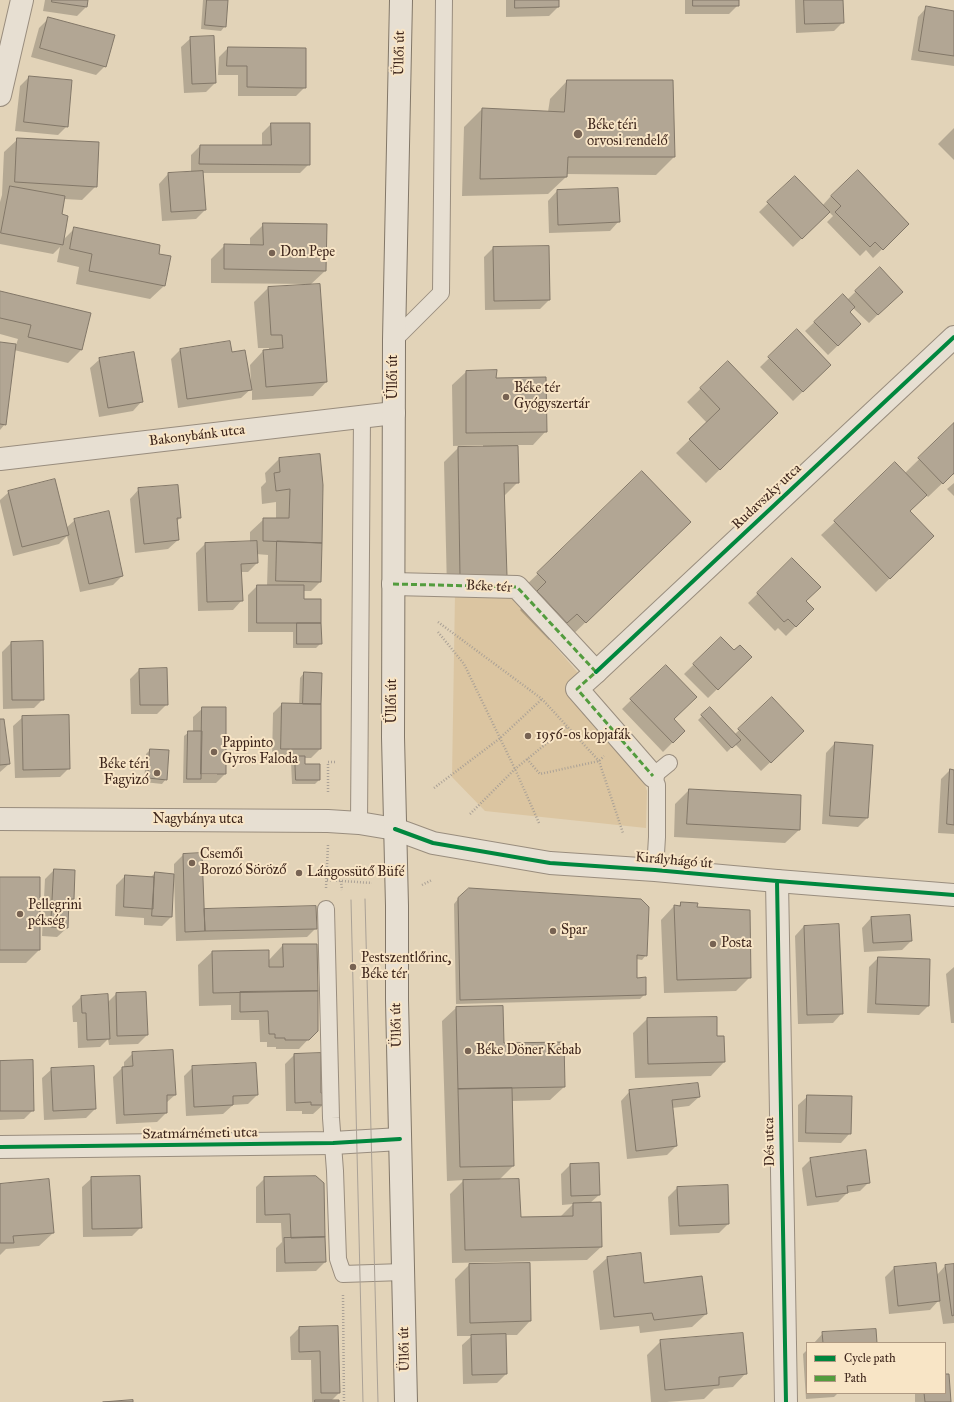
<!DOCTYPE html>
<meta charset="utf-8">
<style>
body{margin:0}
#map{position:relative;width:954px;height:1402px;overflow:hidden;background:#e2d3b8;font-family:"IM FELL Great Primer",serif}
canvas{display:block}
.legend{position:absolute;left:806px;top:1342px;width:140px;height:52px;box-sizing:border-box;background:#f8e5c6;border:1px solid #ae9982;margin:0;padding:5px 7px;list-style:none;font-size:12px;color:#3e261c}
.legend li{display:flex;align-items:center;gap:8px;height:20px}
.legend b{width:20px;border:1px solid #ae9982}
</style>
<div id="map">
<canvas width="954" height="1402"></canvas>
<ul class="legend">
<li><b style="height:5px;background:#00873e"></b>Cycle path</li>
<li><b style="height:5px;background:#539c3e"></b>Path</li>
</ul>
</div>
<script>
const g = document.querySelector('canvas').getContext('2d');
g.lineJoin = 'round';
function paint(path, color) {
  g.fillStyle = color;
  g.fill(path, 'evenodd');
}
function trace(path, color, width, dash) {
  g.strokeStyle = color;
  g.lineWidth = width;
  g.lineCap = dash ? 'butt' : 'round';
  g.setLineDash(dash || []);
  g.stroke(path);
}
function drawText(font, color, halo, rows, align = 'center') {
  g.font = font + ' "IM FELL Great Primer",serif';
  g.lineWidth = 4;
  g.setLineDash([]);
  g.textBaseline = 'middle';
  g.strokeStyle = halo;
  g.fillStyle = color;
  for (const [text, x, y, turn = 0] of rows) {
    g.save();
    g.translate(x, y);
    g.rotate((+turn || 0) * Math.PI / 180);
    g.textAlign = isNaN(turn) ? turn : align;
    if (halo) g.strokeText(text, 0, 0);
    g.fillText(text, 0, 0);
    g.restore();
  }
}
const green = new Path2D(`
 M455,594L511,595L597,695L619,752L641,773L647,791L646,828L485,811L452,777Z`);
const shadow = new Path2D(`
 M45,0H87L86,7L77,16L43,11Z
 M203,0H227L225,26L221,31L201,29Z
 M506,0H558V7L549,16L506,17Z
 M685,0H738V5L729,14H685Z
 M795,0H842L843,22L834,31L796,33Z
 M927,7L954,12V66L911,60L918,17Z
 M48,19L105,66L96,75L31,57L39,28Z
 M191,38L215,83L206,92L184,93L181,47Z
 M228,48L305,87L296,96H238V75H218L219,57Z
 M29,77L71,81L67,126L58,135L15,131L20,86Z
 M567,81L674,157L656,175L566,174V177L548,194L462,196L464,127L482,109L548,112L550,99Z
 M271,124L309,164L300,173H202L205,210L196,219L162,221L159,184L168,174L191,173V155L200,146H262V133Z
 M954,128V160L938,144Z
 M18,139L96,186L82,200L64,199L61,215L63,240L75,228L157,255L169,257L164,286L150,299L76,284L79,267L57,262L60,247L53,254L0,244V202L2,195L4,152Z
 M795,177L822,206L831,196L908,224L873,258L866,250L860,256L827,222L833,216L829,212L793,247L759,212Z
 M557,191L619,221L610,231L549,233L548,201Z
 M264,224L325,271L310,285L326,382L313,396L252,400V388L241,398L178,408L171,359L180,350L231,353L249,382H251L250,365L263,351H269V348H258L254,302L268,288L306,286V284L211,283V259L225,245L250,246V238Z
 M493,248L549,300L540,309L485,310L484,257Z
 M879,269L892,301L869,323L853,308L849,312L860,324L828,355L805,331L843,295L847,300Z
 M0,292L81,350L68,363L14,350L5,424L0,430V343L16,345L18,339L0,334Z
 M797,331L830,365L793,401L760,367Z
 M100,359L142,401L133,411L99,417L90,368Z
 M728,362L763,427L706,483L676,453L707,423L687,402Z
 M466,372L495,379L546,431L533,445H517L518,482L504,496L506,576L447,590L444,462L458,448L483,447V445L453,446L452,385Z
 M954,425V475L952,474L928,497L926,495L909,511L933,536L876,592L821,535L835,522L905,473Z
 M319,455L320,582L311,591H303V600L321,643L316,648H293V632H248V595L257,586H267L268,555L256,554L257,563L248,572H241L242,600L233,610L198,611L196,553L205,544L250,542V532L264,519H276V502L262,504L261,487L266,482L265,473L279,459Z
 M642,473L672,540L567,640L558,631L549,640L520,610L529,601L520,591Z
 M954,483V496L947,489Z
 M139,489L180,518L176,522L178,540L168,549L135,553L130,499Z
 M9,492L66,528L75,520L122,576L113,585L80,592L67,536L59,544L13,556L0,502V500Z
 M792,560L805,602L813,609L786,636L778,628L775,631L748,603Z
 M721,638L734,652L750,657L708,698L684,674Z
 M11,643L43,699L34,708L3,709L2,652Z
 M666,666L673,720L684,731L663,752L622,709Z
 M139,670L167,704L157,714H131L130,679Z
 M304,673L320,749L311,758H304V765L319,780L315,784H292L291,762L295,758H272L273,713L282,704L299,705L300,678Z
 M772,698L803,731L761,771L735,744L727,752L698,720L710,708L734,735Z
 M203,708L225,774L216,783H183L184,736L189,732H193V717ZM198,773H217V775H198Z
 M23,717L69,768L60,777L15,778L13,726Z
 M0,720L9,764L0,772Z
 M835,743L867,818L858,827L822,824L826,753Z
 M150,750L168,751L166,779L162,784L144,782L146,754Z
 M950,770L954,771V834L938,833L941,779Z
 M689,790L799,830L785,843L674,837L675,804Z
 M183,855L203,910L316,928L307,937L176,941L174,877H173L171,917L162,926L144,925V918L115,916L116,885L125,876L150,878L155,873L174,875V864Z
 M54,870L73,899L68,904L67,928L57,937L42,936L45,879Z
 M0,878L39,950L26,963H0Z
 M458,899L646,955L642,960L636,959V979L645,994L640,999L456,1004L454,904Z
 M681,903L696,908L750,977L736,991L664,993L661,920L674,906L678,907Z
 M909,916L911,941L902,950L864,952L862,928L871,918Z
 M804,926L842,1013L833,1023L798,1024L795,936Z
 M283,945L317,1030L299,1049H276V1047H267V1042H260L259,1020H231V1005L199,1006L198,965L212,952L268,961Z
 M878,958L929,960L928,1006L919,1015L867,1013L869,967Z
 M954,967V1023H951L946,974Z
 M145,993L147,1035L138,1044L109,1045L108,1039L100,1047L78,1048L77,1022H73L72,1006L81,997L108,1002L116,994Z
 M456,1008L503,1044L564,1087L550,1100L512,1101L513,1166L499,1180L520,1218H559L573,1204L562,1205L561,1174L570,1165L599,1195L590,1203L601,1247L587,1260L452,1263L450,1194L464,1180L447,1181L442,1021Z
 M716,1018V1037H723L724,1062L711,1076L635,1078L633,1033L647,1019Z
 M133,1053L175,1095L166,1103V1113L157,1122L116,1124L113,1077L122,1068H124V1062Z
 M294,1055L323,1105L313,1114H302V1111H286L285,1064Z
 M0,1062L33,1110L24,1119L0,1120Z
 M193,1067L257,1095L248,1104L233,1105L223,1114L186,1116L184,1076Z
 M52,1069L95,1109L86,1118L44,1120L42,1078Z
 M630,1091L699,1097L689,1106L672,1108L676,1146L667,1155L627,1159L621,1101Z
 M808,1096L850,1133L841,1143L798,1142V1105Z
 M811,1159L869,1182L860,1191L847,1193L838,1202L807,1206L802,1168Z
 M92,1178L141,1227L132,1236L83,1237L82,1187Z
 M265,1178L325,1262L316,1271L276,1272V1248L282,1242L281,1223H256V1187Z
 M0,1185L53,1233L39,1246L6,1249L0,1255Z
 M727,1186L728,1224L719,1233L670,1235L668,1197L677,1188Z
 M607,1258L643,1284L706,1314L692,1327L640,1333L639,1326L600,1330L593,1271Z
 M529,1264L530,1321L517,1335H505L506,1374L497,1383L463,1384L462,1345L472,1336H457L455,1279L469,1265Z
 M954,1265V1323L943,1324L939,1300L930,1310L889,1314L885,1277L894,1268L936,1276L945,1266Z
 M337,1327L339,1393L331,1401L338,1402H312L311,1360H291L290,1337L299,1328Z
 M823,1333L876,1343H814Z
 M661,1341L746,1373L733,1387L714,1389L704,1399L667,1402H651L647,1355Z
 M807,1350V1393H838L834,1397L806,1399L803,1354Z
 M945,1375L950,1402H915V1393H945Z`);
const building = new Path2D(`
 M52,0H88L87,7L52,2Z
 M207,0H228L226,27L205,25Z
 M515,0H559V7L515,8Z
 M693,0H739V6H693Z
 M804,0H843L844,23L805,24Z
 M926,6L954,11V56L919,51Z
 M48,17L115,35L106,67L40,48Z
 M214,36L216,83L192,84L190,37Z
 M228,47L306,48V88L247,87V66H227Z
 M29,76L72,80L68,127L24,122Z
 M567,80H673L675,157H568L567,177L480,179L482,108L564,112Z
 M271,123H310V165L199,164L200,145H271Z
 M17,138L99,142L97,187L15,182Z
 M858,170L909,224L883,250L875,242L870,247L835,212L841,206L831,196Z
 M203,171L206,210L171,212L168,173Z
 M795,176L830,212L802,239L767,202Z
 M10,186L65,196L62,214L68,216L63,245L1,233Z
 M618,188L620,222L558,225L557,190Z
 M263,223L327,224L326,271L224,269V244L263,245Z
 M74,227L160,245L159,254L171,256L165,286L89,271L92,254L70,249Z
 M549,246L550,300L494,301L493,247Z
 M880,267L903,292L878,315L855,291Z
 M320,284L327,382L266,387L263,350L283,348L282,335H271L268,287Z
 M0,291L91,313L82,350L28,337L31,325L0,318Z
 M843,294L855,307L850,312L861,324L838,346L814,322Z
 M797,329L831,365L803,392L768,357Z
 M230,341L232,352L245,350L252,390L187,399L180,349Z
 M0,342L16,344L6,425L0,424Z
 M134,352L143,402L108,408L99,358Z
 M728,361L778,413L720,470L689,439L720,409L700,388Z
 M497,370L496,378L546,377L547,432L466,433V371Z
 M954,423V473L943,484L918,458Z
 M518,446L519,483H504L507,576L460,577L458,447Z
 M320,454L323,485L322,543L263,541V518H289L290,489L276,491L274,473L280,472L279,458Z
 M895,462L927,495L910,511L934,536L890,579L834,521Z
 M642,471L691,522L586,623L577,614L567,623L537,591L546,582L537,573Z
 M55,479L69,535L22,547L8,491Z
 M178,485L181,518H177L179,540L144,544L138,488Z
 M109,511L123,576L89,584L74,519Z
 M257,541L258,563L241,564L243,601L207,602L205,543Z
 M277,541L322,543L321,582L276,581Z
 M792,558L821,587L806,601L814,609L796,627L788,619L784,622L757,593Z
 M257,585H304V599H321V623H257Z
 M297,623H321L322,644H297Z
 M721,637L734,650L740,645L752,657L718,690L693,664Z
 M43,641L44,700H12L11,642Z
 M666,665L697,697L674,719L685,731L673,743L630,699Z
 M167,668L168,705H140L139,669Z
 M304,672L322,673L321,704H303Z
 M772,697L804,731L771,763L738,729Z
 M282,703L321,704V749H281Z
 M202,707H226V774H201Z
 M710,707L741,740L732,748L701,715Z
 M69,715L70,769L23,770L22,716Z
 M0,719H4L10,764L0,765Z
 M188,731H202L201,779H187Z
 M835,742L873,745L868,818L830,816Z
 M150,749L169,750L167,780L148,778Z
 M295,756H305V764H320V780H296Z
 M950,769L954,770V825L947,824Z
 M689,789L801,795L800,830L687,824Z
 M202,853L205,931L185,932L183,854Z
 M54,869L75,870L74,899H69L68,928L51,927Z
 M155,872L174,874L172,917L152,916Z
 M125,875L154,877L153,909L124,907Z
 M0,877H40V950H0Z
 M469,888L641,899L649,907L647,956L637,955V978L646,977V995L460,1000L458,898Z
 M681,902L698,903L697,907L750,910L751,978L677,980L674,905L680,906Z
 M316,906L317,929L205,931L204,909Z
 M910,915L912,941L873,943L871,917Z
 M839,924L843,1014L807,1015L804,926Z
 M283,944H317L318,991L213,993L212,951L269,950V967H283Z
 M878,957L930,959L929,1006L876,1004Z
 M318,991V1031L309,1040H285V1038H275V1034H269L268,1011L240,1012V992Z
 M146,992L148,1035L117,1036L116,993Z
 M108,994L110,1039L87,1040L86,1013H82L81,996Z
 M503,1006L504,1043L564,1042L565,1087L458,1089L456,1007Z
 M717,1017V1036H724L725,1062L648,1064L647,1018Z
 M173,1050L176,1095H167V1113L124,1115L122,1067L133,1066L132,1052Z
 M321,1053V1093H323L324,1105H311V1102L295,1103L294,1054Z
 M33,1060L34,1111H0V1061Z
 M256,1063L258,1095L233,1096V1105L194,1107L192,1066Z
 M94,1066L96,1109L53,1111L51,1068Z
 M698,1083L700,1097L672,1100L677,1146L636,1151L629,1090Z
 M512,1088L514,1166L460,1167L458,1089Z
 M807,1095L852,1096L851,1134L806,1133Z
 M866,1150L870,1183L847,1186L848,1193L816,1197L810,1158Z
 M599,1163L600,1195L571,1196L570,1164Z
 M140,1176L142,1228L92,1229L91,1177Z
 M316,1176L324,1183L325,1237L291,1238L290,1214L265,1215L264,1177Z
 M49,1179L54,1233L13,1236L14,1243H0V1184Z
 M519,1179L521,1217L573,1216V1203L601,1202L602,1247L465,1250L463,1180Z
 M728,1185L729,1224L679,1226L677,1187Z
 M325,1237L326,1262L285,1263L284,1238Z
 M641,1253L644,1283L702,1276L707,1314L654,1320L652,1313L614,1317L607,1257Z
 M530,1263L531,1321L470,1323L469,1264Z
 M936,1263L940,1301L898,1306L894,1267Z
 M954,1264V1315L952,1316L945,1265Z
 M338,1326L340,1393H321L320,1351L299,1352V1327Z
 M876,1329L877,1343H823L822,1332Z
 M743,1333L747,1374L719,1377V1385L665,1390L660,1340Z
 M506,1334L507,1374L472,1375L471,1335Z
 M945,1374H949L951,1402H925L924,1393H945Z
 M133,1400V1402H103Z
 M315,1400H339V1402H315Z`);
const path = new Path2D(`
 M438,622L542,699L599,761L623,833
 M438,632L464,664L515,769L539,823
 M527,759L540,774L599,761L604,756
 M434,788L499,739L542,699
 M328,792V762H337
 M470,814L515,769L568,726
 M327,880L372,883
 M341,881L342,890
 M422,885L432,880
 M326,888L328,845
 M343,1295L344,1402`);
const service = new Path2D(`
 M394,340L441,293L444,0
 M359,823L362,416
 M655,870L657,837V785L653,776L669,763
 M326,909L331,1118L335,1171L338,1259L343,1274L403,1272`);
const pedestrian = new Path2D(`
 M393,584L517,587L596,672L577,689L653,776`);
const minor = new Path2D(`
 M0,95L22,0
 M0,459L394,413
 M596,672L954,337
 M0,819L328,821L359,823L395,829
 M777,881L786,1402
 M0,1147L333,1143L400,1139`);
const tertiary = new Path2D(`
 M395,829L433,843L550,863L655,870L777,881L954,895`);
const secondary = new Path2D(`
 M401,0L394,340L393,737L397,906V1000L406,1402`);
const tram = new Path2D(`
 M365,899L378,1402
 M351,900L363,1402`);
const quiet = new Path2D(`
 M393,584L517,587L596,672L577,689L653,776`);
const cycleway = new Path2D(`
 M596,672L954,337
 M395,829L433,843L550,863L655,870L777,881L954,895
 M777,881L786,1402
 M0,1147L333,1143L400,1139`);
const markers = [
 [578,134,5,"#776353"],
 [272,253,4,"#776353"],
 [506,397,4,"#776353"],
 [528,736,4,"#776353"],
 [214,752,4,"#776353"],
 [157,773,4,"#776353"],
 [192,863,4,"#776353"],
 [299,873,4,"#776353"],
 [20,914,4,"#776353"],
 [553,931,4,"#776353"],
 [713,944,4,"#776353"],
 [353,967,4,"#776353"],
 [468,1051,4,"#776353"]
];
const streetNames = [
 ["Üllői út",400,53,-89],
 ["Üllői út",394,377,-90],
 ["Bakonybánk utca",197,436,-7],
 ["Rudavszky utca",767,497,-43],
 ["Béke tér",489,587,3],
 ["Üllői út",393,701,-90],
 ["Nagybánya utca",198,820],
 ["Királyhágó út",674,861,5],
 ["Üllői út",397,1025,-91],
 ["Szatmárnémeti utca",200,1134,-1],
 ["Dés utca",770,1142,-91],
 ["Üllői út",405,1349,-91]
];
const poiNames = [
 ["Béke téri",587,126],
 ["orvosi rendelő",587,142],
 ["Don Pepe",280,253],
 ["Béke tér",514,389],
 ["Gyógyszertár",514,405],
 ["1956-os kopjafák",536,736],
 ["Pappinto",222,744],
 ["Gyros Faloda",222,760],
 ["Béke téri",149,765,"right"],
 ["Fagyizó",149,781,"right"],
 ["Csemői",200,855],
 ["Borozó Söröző",200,871],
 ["Lángossütő Büfé",307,873],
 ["Pellegrini",28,906],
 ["pékség",28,922],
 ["Spar",561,931],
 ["Posta",721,944],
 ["Pestszentlőrinc,",361,959],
 ["Béke tér",361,975],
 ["Béke Döner Kebab",476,1051]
];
paint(green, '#dbc5a1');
paint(shadow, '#0003');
paint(building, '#b2a694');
trace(building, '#827768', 1);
trace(service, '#998d7e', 18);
trace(pedestrian, '#998d7e', 24);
trace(minor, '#998d7e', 24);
trace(tertiary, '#998d7e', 24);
trace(secondary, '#827768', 24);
trace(path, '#aaa196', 2.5, [1, 2]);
trace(service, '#e7dfd2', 16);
trace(pedestrian, '#e7dfd2', 22);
trace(minor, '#e7dfd2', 22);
trace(tertiary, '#e7dfd2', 22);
trace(secondary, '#e7dfd2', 22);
trace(tram, '#aaa196', 1);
trace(quiet, '#539c3e', 3, [6, 3]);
trace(cycleway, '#00873e', 4);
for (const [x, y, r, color] of markers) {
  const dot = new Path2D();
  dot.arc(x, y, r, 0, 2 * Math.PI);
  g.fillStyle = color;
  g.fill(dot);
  trace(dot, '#f8e5c6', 1.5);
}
drawText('14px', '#3e261c', '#f8e5c6', streetNames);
drawText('14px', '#3e261c', '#f8e5c6', poiNames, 'left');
</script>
